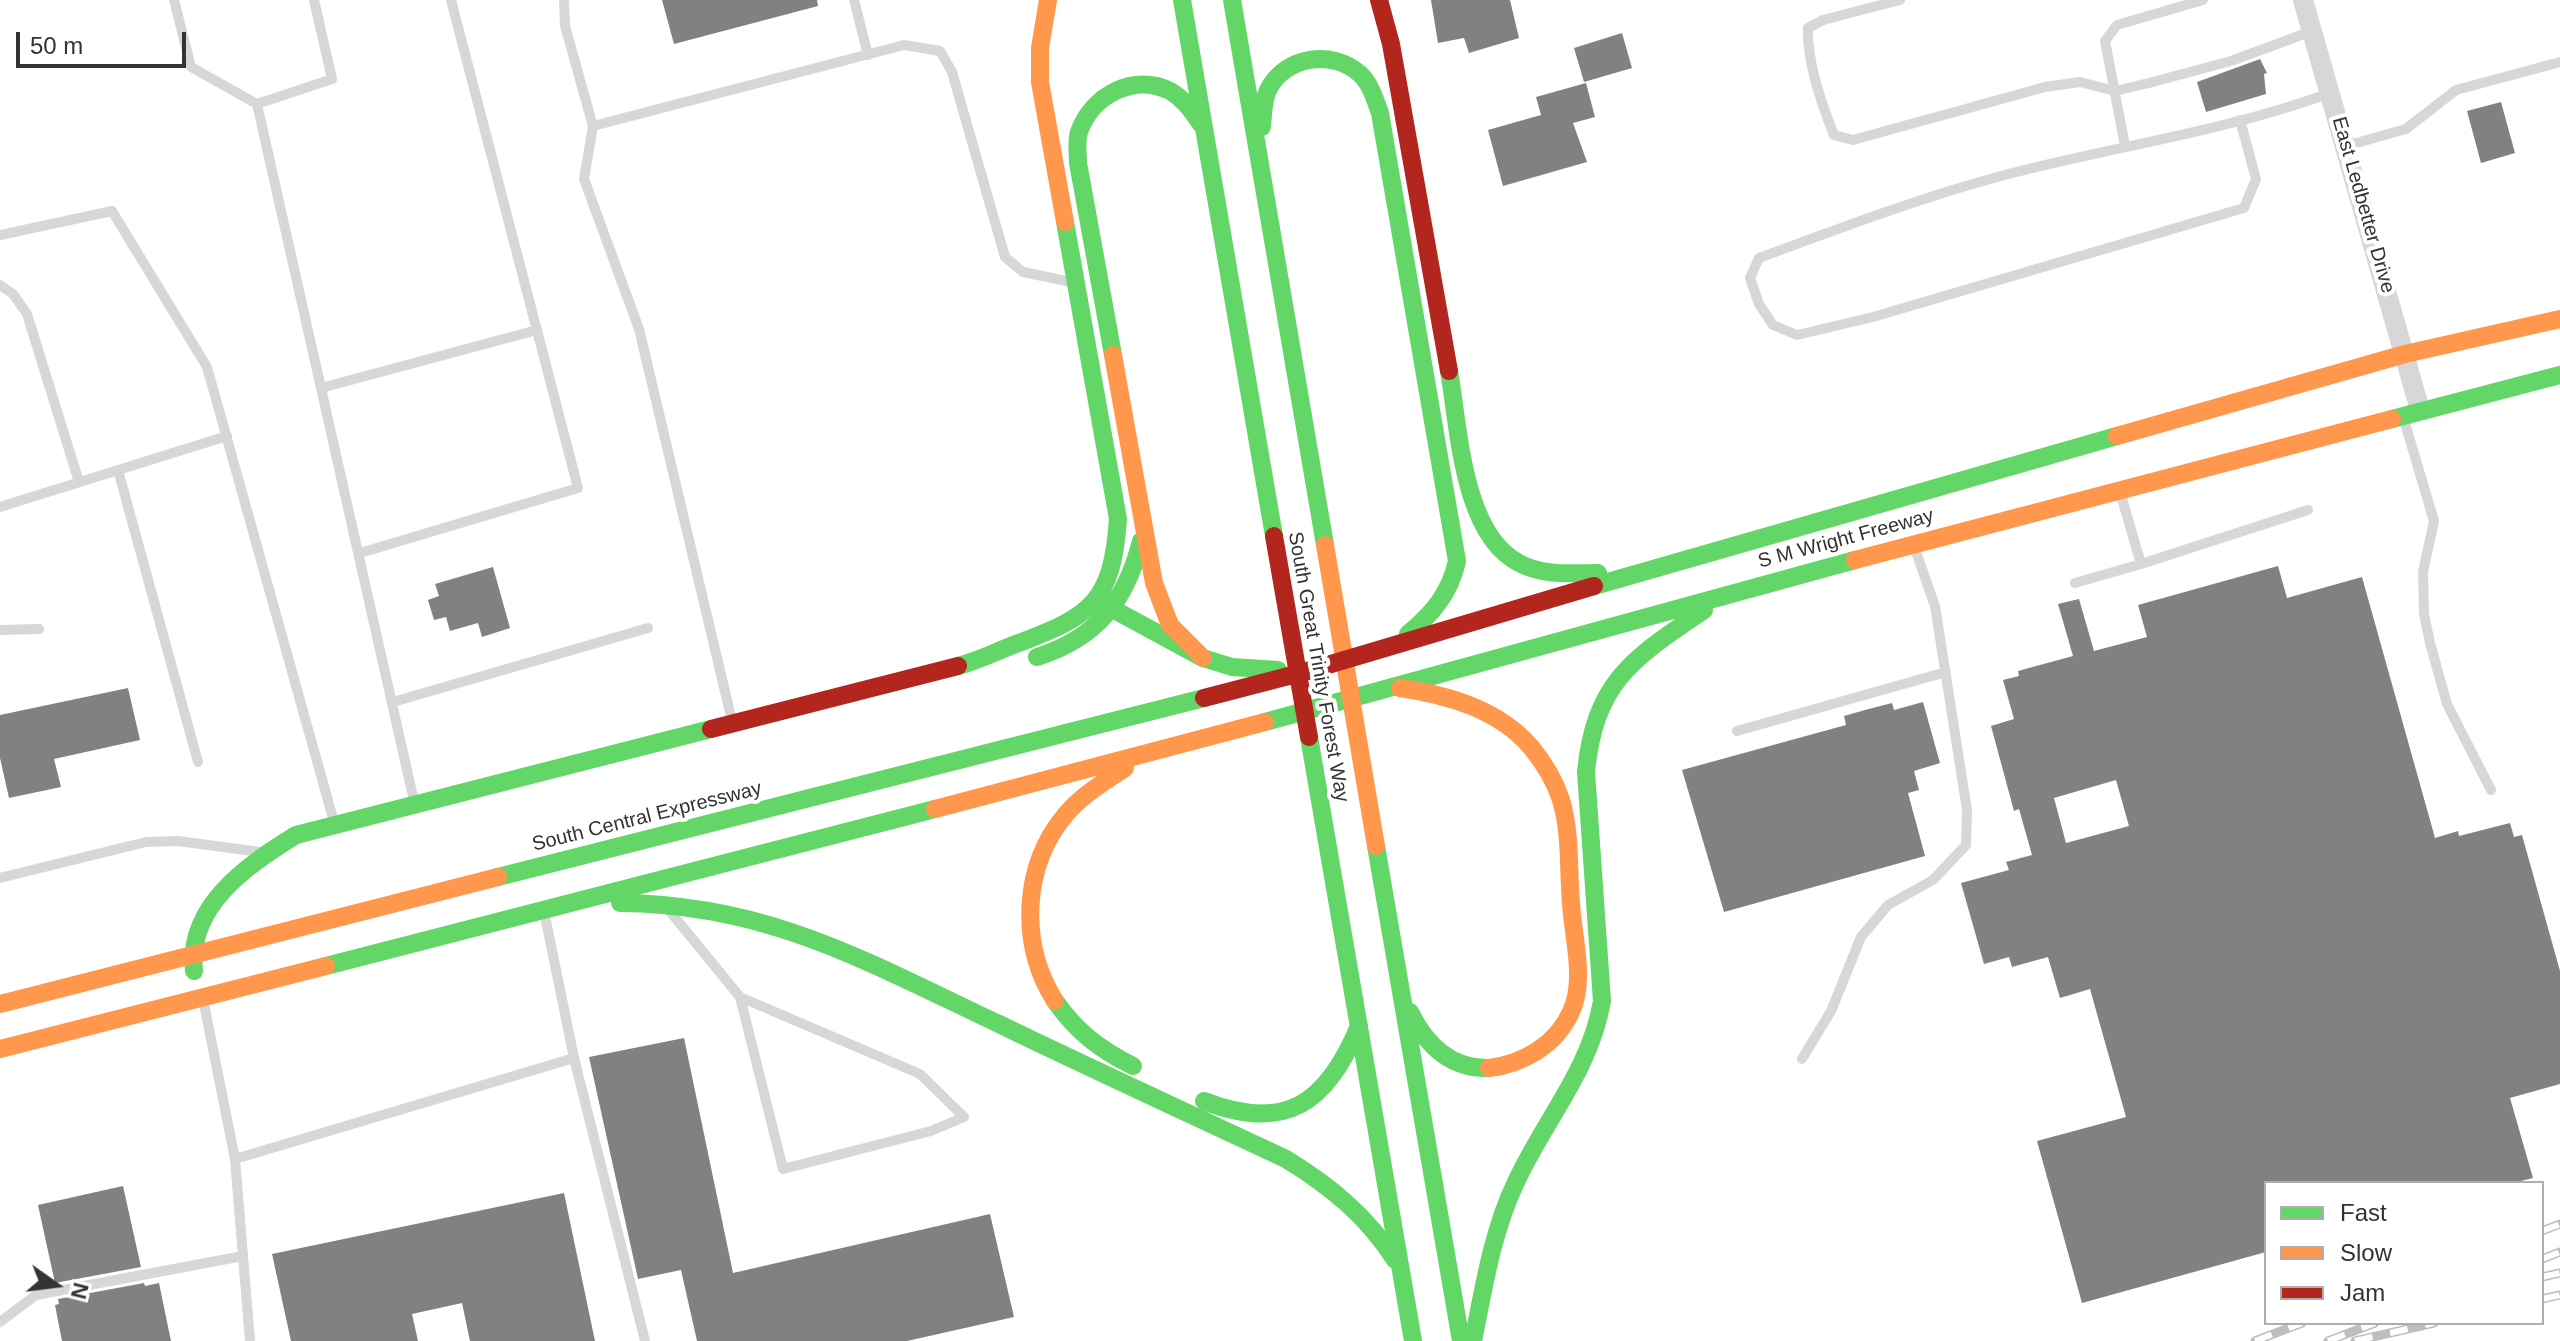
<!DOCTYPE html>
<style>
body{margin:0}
#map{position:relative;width:2560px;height:1341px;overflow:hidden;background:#fff;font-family:Arial,sans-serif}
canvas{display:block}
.legend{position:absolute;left:2264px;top:1181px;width:280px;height:144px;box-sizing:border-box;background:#fff;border:2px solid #adadad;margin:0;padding:10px 14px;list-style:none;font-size:24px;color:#333}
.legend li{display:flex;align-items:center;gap:16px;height:40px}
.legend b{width:40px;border:2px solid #adadad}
.north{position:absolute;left:16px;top:1245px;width:80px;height:80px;-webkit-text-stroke:6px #fff;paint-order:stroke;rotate:104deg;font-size:22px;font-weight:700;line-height:32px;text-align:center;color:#333}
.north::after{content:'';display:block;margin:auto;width:28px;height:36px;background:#333;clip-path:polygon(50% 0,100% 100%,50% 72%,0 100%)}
.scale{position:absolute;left:16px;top:32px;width:170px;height:36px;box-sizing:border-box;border:4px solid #333;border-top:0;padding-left:10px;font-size:24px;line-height:28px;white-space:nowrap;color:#333;-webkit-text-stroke:6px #fff;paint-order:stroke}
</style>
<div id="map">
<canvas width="2560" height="1341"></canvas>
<ul class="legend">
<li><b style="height:10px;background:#63d668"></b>Fast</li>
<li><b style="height:10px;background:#ff974d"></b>Slow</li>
<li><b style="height:10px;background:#b3261e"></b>Jam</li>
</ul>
<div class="north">N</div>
<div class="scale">50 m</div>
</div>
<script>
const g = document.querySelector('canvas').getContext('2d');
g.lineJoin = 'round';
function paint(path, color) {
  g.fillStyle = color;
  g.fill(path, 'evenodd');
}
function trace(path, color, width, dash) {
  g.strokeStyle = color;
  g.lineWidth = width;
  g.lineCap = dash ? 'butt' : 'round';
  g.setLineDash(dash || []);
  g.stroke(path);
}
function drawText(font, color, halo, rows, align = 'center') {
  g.font = font + ' Arial,sans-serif';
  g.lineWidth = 8;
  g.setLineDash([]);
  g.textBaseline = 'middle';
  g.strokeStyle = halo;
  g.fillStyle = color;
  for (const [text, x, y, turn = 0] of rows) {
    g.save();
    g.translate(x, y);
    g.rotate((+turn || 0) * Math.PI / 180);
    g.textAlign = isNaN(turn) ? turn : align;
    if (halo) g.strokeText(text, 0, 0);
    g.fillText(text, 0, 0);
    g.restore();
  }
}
const building = new Path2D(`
 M662,0H817L818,6L674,44Z
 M1431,0H1510L1519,38L1469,53L1464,38L1438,43Z
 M1622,33L1632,68L1584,82L1574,48Z
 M2260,59L2267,73L2264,74L2266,94L2206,112L2197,82Z
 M1586,83L1595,117L1573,123L1587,162L1503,186L1488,130L1541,115L1536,97Z
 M2501,102L2515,153L2481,163L2467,111Z
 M2278,566L2287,598L2362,577L2435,838L2458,831L2459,836L2510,823L2514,837L2522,835L2560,971V1084L2510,1098L2533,1178L2513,1183H2266V1252L2082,1303L2037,1141L2126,1117L2090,989L2060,998L2048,957L2012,967L2009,957L1984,964L1961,883L2009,870L2006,862L2032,855L2019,809L2014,811L1991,726L2014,719L2003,680L2019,676L2018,671L2073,656L2058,604L2079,599L2094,651L2147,637L2138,605ZM2116,780L2129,826L2066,843L2054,798Z
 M493,567L510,628L482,637L478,623L450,631L446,617L434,620L428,600L439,596L435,584Z
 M128,688L140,740L54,759L61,787L9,798L0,758V715Z
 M1923,702L1940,763L1914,771L1919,790L1908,793L1925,856L1724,912L1682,770L1846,725L1844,716L1865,710L1892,703L1894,710Z
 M684,1038L733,1273L990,1214L1014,1317L907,1341H697L681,1270L638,1279L589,1057Z
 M123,1186L141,1267L55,1283L38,1205Z
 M564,1193L595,1341H470L462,1303L412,1314L418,1341H291L272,1254Z
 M144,1283L145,1286L159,1283L171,1341H62L55,1305L59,1304L58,1299Z`);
const lane = new Path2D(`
 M174,0L191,67L257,104L332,79L314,0
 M564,0L565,26L593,126
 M854,0L868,55
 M1900,0L1823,20L1808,28C1807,63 1821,103 1834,135L1853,140L2045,87L2080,82L2115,91L2149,83L2231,61L2312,31
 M257,104L414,801
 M2240,120L2256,179L2244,208L1873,317L1797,335L1773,325L1759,304L1750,278L1759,258C1838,229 1919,198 2001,176C2110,147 2224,132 2330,93
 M2125,146L2105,41L2117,25L2203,0
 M2346,146L2406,129L2456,90L2560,62
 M0,235L112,211L207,367L334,822
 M0,285L13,294L27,314L79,482
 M321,388L537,330
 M2404,420L2434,521L2423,572L2424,614L2430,643L2447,704L2491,790
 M118,470L198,762
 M2121,495L2141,564L2308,510
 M0,507L227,436
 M360,553L578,488L451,0
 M2075,583L2141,564
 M0,630L39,629
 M393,702L648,628
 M732,721L639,329L584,179L593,126L904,45L940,51L952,72L1005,257L1023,272L1071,282
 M1737,731L1946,672
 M0,878L146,842L178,841L260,852
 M668,909L740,997L783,1169L931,1131L964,1117L920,1074L740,997
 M544,911L574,1058L645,1341
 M203,999L235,1159L250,1341
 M1802,1059L1831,1011L1861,937L1888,905L1933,880L1966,845L1967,810L1935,606L1915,549
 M235,1159L574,1058
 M0,1322L36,1295L243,1256`);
const street = new Path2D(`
 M2303,0L2420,410`);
const fast = new Path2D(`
 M1182,0L1274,536
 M1232,0L1325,545
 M1262,127C1263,115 1263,101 1268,90C1285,56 1332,49 1360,74C1371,84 1375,100 1380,113L1457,561C1450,593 1433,613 1408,634
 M1113,355L1078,163C1078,153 1076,141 1079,132C1092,95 1134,73 1170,91C1185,99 1194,115 1204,128
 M1449,371C1459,427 1462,534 1519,563C1542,576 1572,573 1598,573
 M2392,419L2560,375
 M1594,586L2117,436
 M1098,601L1203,658L1232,667L1278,670
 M1037,657C1097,638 1126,601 1141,541
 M958,666C978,661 997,651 1016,644C1091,616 1112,603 1118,519L1065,222
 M1265,722L1855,560
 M1309,737L1413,1341
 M1376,846L1461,1341
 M498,877L1204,698
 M620,903C769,904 869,963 999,1024C1094,1070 1190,1114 1286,1159C1330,1186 1367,1216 1395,1260
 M326,966L935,809
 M194,971C187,906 246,866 296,835L711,729
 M1055,1001C1077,1032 1099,1049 1133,1066
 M1410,1012C1426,1045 1450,1069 1489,1068
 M1204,1101C1286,1133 1327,1103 1359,1026
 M1473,1341C1484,1287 1492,1232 1516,1182C1545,1119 1590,1071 1602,1001L1586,772C1595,680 1634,658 1704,610`);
const slow = new Path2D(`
 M1048,0L1040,48V82L1065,222
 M1113,355L1154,583L1170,625L1203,658
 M2117,436L2405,354L2560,319
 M1325,545L1376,846
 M1855,560L2392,419
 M1400,688C1448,695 1498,709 1531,747C1544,763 1555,781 1561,800C1571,833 1568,869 1571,903C1573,939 1586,979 1571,1012C1556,1045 1523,1064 1489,1068
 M935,809L1265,722
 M1055,1001C1019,944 1022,866 1066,814C1082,795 1104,782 1125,768
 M0,1004L498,877
 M0,1049L326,966`);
const jam = new Path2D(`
 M1379,0L1391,44L1449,371
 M1274,536L1309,737
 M1204,698L1304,672L1594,586
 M711,729L958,666`);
const rail = new Path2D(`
 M2542,1231L2560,1224
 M2542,1259L2560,1252
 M2542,1277L2560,1273
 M2542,1299L2560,1295
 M2255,1341L2302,1323
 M2328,1341L2375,1323
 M2355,1341L2434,1323`);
const streetNames = [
 ["East Ledbetter Drive",2363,205,74],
 ["S M Wright Freeway",1846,539,-15],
 ["South Great Trinity Forest Way",1318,667,80],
 ["South Central Expressway",647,817,-14]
];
paint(building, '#818181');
trace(lane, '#d7d7d7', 10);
trace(street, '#d7d7d7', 20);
trace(fast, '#63d668', 18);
trace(slow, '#ff974d', 18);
trace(jam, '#b3261e', 18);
trace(rail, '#bebebe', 9);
trace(rail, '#fff', 6, [18]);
drawText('20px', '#333', '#fff', streetNames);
</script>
